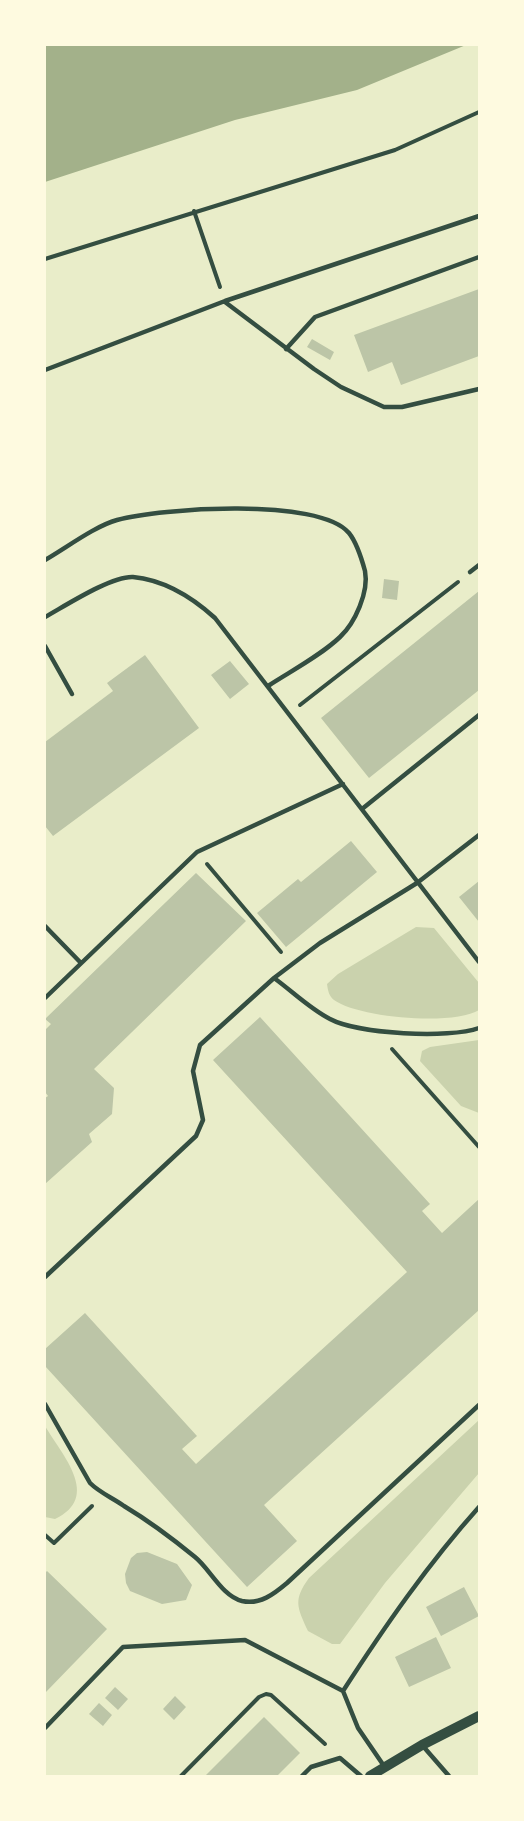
<!DOCTYPE html>
<style>
body{margin:0}
#map{position:relative;width:524px;height:1821px;overflow:hidden;background:#e9edc9;font-family:"Roboto Condensed",sans-serif}
canvas{display:block}
.frame{position:absolute;inset:0;border:46px solid #fefae0;pointer-events:none}
</style>
<div id="map">
<canvas width="524" height="1821"></canvas>
<div class="frame"></div>
</div>
<script>
const g = document.querySelector('canvas').getContext('2d');
g.lineJoin = 'round';
function paint(path, color) {
  g.fillStyle = color;
  g.fill(path, 'evenodd');
}
function trace(path, color, width, dash) {
  g.strokeStyle = color;
  g.lineWidth = width;
  g.lineCap = dash ? 'butt' : 'round';
  g.setLineDash(dash || []);
  g.stroke(path);
}
const green = new Path2D(`
 M416,927L434,928L479,983V1010C454,1026 359,1018 334,1000C329,996 328,991 327,984L338,974Z
 M479,1040V1113L461,1106L420,1061L422,1051L430,1047Z
 M479,1420V1473L385,1583L340,1644H332L308,1631C297,1607 293,1600 309,1578Z
 M45,1426C62,1455 102,1497 55,1519L45,1517Z`);
const water = new Path2D(`
 M45,45H466L357,90L235,120L45,182Z`);
const building = new Path2D(`
 M479,289V356L401,385L392,362L368,372L354,335Z
 M312,339L334,352L330,360L307,347Z
 M384,579L399,581L397,600L382,598Z
 M479,591V690L369,778L321,718Z
 M145,655L199,728L53,836L45,826V742L113,691L107,683Z
 M230,661L249,684L230,699L211,675Z
 M351,841L377,872L286,947L257,913L298,879L301,882Z
 M196,873L246,921L94,1069L114,1088L112,1114L89,1134L92,1142L45,1184V1098L48,1096L45,1092V1030L51,1024L45,1019Z
 M479,881V922L459,897Z
 M260,1017L430,1204L422,1211L442,1233L479,1199V1310L264,1505L297,1541L247,1587L45,1366V1349L85,1313L197,1436L182,1449L196,1464L407,1272L213,1060Z
 M147,1552L177,1564L192,1585L186,1600L162,1604L130,1591L126,1583L125,1574L131,1558L137,1553Z
 M47,1571L107,1629L45,1693V1573Z
 M464,1587L479,1616L441,1636L426,1607Z
 M436,1637L451,1668L409,1687L395,1657Z
 M115,1687L128,1699L118,1710L105,1698Z
 M175,1696L186,1707L174,1720L163,1709Z
 M99,1703L112,1715L103,1726L89,1714Z
 M264,1717L300,1753L277,1776H205Z`);
const path = new Path2D(`
 M194,211L220,287
 M45,259L395,150L479,112
 M300,705L458,582
 M207,864L281,952
 M392,1049L479,1147
 M45,1535L54,1543L92,1506
 M181,1776L259,1697L266,1694L271,1695L325,1744`);
const service = new Path2D(`
 M225,302L314,369L341,387L384,407H402L479,389
 M286,349L315,317L479,257
 M45,370L225,301L479,216
 M45,560C66,548 95,526 117,520C160,508 319,497 349,533C357,543 362,560 365,571C369,592 355,623 340,637C320,656 291,671 268,686
 M470,572L479,565
 M45,617C65,606 111,576 133,577C164,580 193,598 215,618L479,962
 M45,646L72,694
 M362,809L479,715
 M45,926L80,962
 M274,978L320,943L417,883L479,835
 M45,998L197,852L343,784
 M45,1277L196,1136L203,1120L193,1071L200,1045L274,978C292,991 310,1009 330,1019C358,1034 449,1039 479,1028
 M45,1404L90,1483C100,1493 113,1498 124,1506C149,1521 173,1539 195,1557C210,1569 222,1596 242,1601C260,1605 274,1594 287,1583L479,1405
 M45,1728L123,1647L245,1640L343,1691
 M422,1745L449,1776
 M384,1766L358,1728L343,1691C385,1626 428,1564 479,1507
 M302,1776L311,1767L340,1758L361,1776`);
const tertiary = new Path2D(`
 M370,1776L422,1745L479,1716`);
paint(green, '#cad2ad');
paint(water, '#a3b18a');
paint(building, '#bcc5a7');
trace(path, '#344e41', 4);
trace(service, '#344e41', 4.5);
trace(tertiary, '#344e41', 10);
</script>
